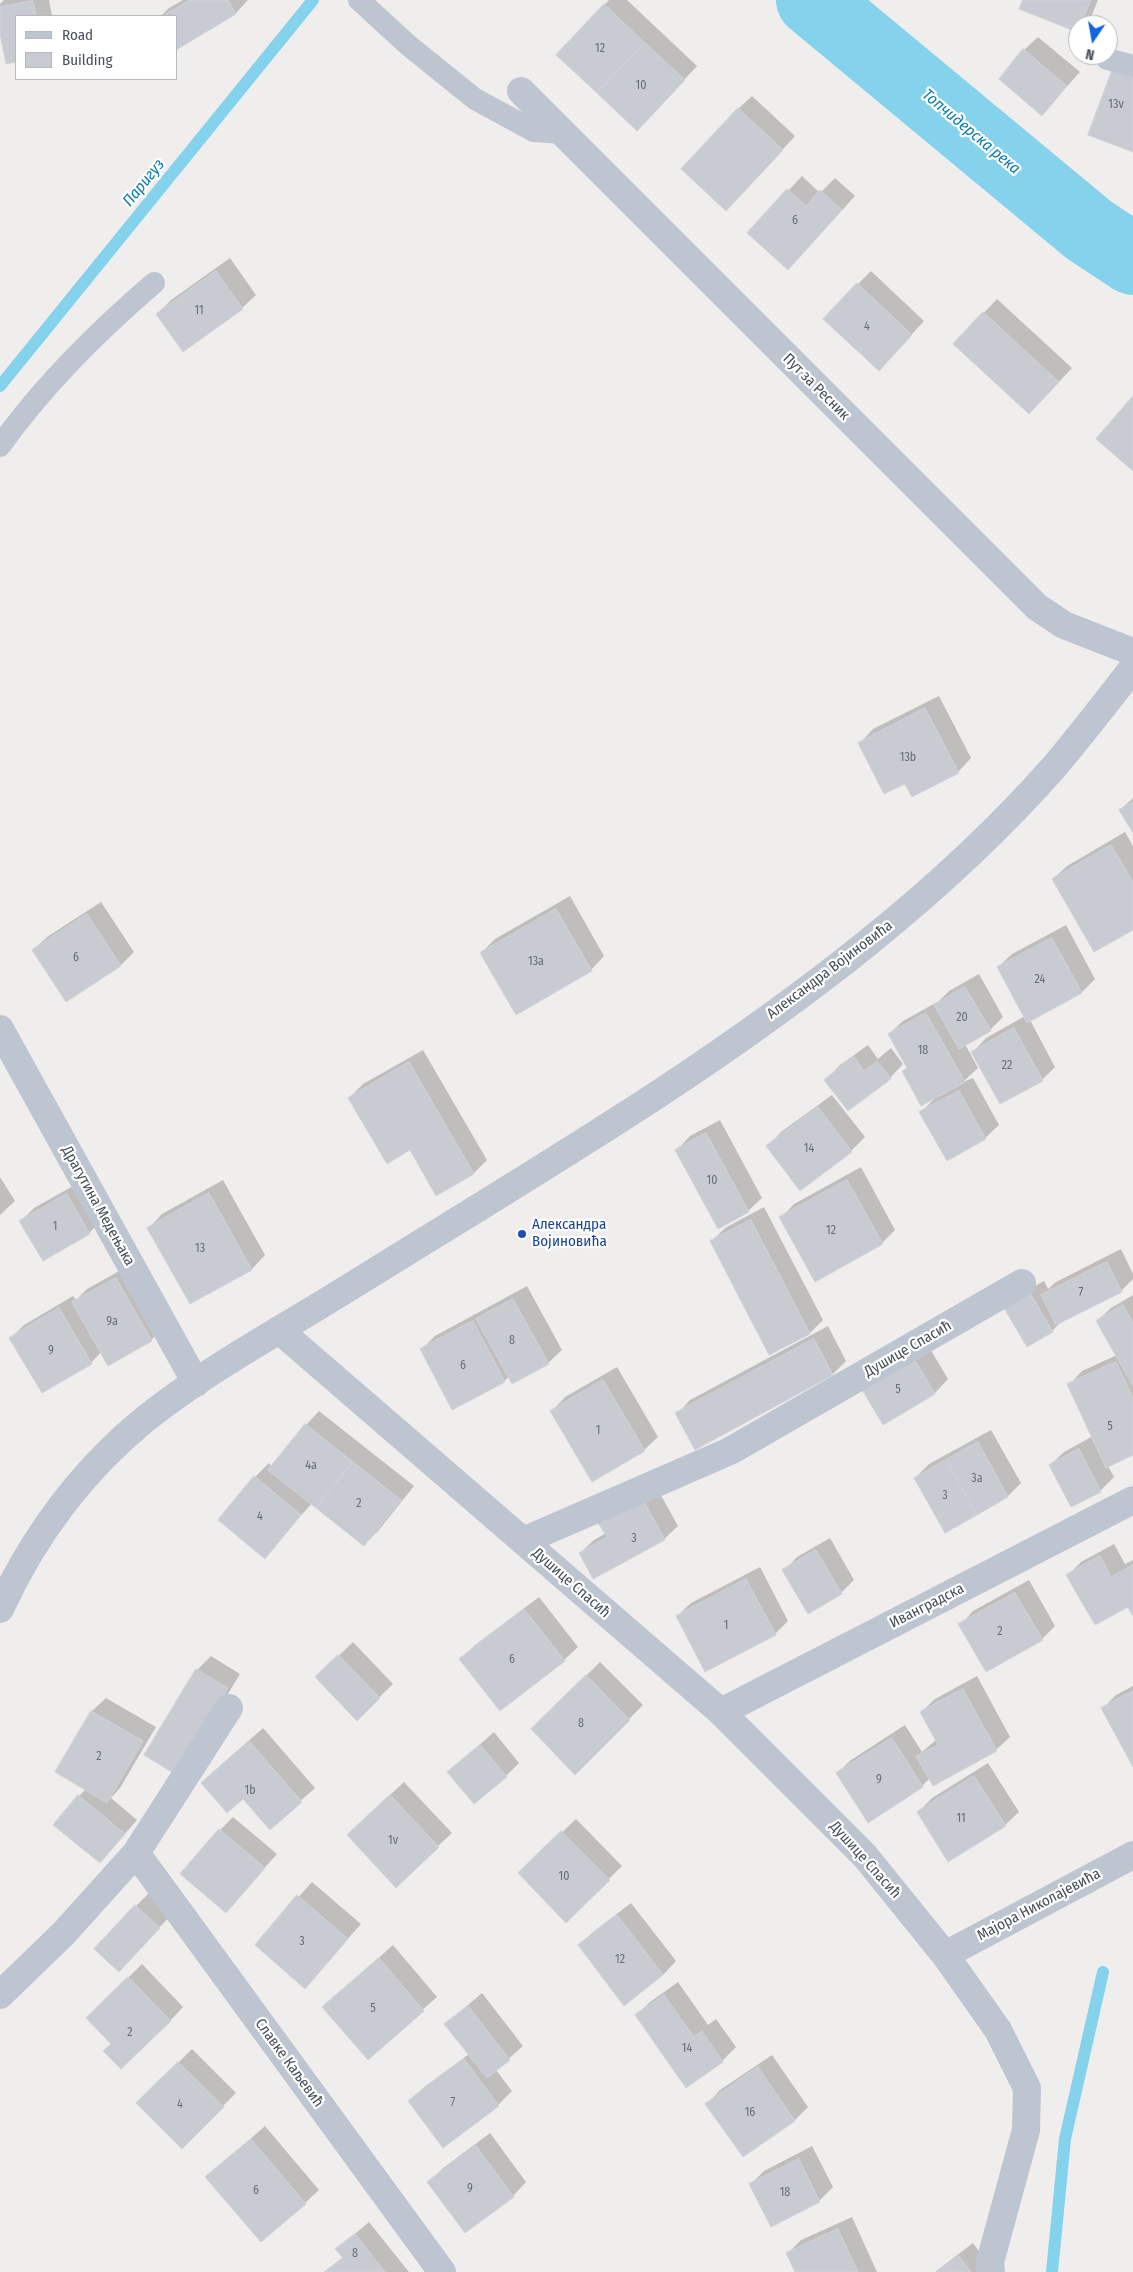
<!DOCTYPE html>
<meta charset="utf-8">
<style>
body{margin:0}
#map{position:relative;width:1133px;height:2272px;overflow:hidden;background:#f0eded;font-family:"Fira Sans Condensed",sans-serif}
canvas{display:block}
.legend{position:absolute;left:15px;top:15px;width:162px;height:65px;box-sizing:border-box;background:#fff;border:1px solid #b5b9bd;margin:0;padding:6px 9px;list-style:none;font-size:15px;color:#454f5a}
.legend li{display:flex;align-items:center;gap:10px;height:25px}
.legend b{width:25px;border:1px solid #b5b9bd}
.north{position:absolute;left:1068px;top:15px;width:50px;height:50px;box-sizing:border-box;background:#fff;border:1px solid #b5b9bd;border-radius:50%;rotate:192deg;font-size:14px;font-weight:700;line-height:20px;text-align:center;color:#454f5a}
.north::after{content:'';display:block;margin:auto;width:18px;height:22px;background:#1563e1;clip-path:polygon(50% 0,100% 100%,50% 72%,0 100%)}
</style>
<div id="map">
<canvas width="1133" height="2272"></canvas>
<ul class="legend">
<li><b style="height:6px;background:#bdc6d0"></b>Road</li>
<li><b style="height:14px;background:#c9cbd3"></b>Building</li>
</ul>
<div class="north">N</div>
</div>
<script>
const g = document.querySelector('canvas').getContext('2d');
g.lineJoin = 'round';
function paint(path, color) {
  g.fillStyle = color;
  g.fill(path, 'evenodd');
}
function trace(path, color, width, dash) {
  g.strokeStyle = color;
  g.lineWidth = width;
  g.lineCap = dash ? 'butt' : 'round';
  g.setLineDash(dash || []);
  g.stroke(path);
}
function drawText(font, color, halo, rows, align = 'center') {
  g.font = font + ' "Fira Sans Condensed",sans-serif';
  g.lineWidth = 4.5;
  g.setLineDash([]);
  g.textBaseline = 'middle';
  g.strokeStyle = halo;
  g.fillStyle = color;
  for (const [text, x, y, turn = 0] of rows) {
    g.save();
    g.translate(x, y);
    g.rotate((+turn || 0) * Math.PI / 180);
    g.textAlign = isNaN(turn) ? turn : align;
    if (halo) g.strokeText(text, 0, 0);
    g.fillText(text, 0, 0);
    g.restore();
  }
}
const shadow = new Path2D(`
 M4,0H49L52,16H16V60L7,62L0,27V4Z
 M183,0H248L236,13L176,49V16H161L169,8Z
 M609,0H627L697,66L650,116L558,55Z
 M1024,0H1098L1091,17L1083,25H1078L1077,31L1021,8Z
 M1038,37L1080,72L1042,114L1024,50Z
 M752,96L795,136L740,196L738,109Z
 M802,176L820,193L835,178L855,196L801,255L749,233Z
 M230,258L256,295L242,308L157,314L171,300Z
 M871,271L924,321L892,356L858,284Z
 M997,299L1072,368L1043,399L955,343Z
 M939,696L971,758L958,772L860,743L873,729Z
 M1133,798V831L1120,810Z
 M1125,832L1133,846V928L1053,879L1067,866Z
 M570,896L604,956L591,970L481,953L495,939Z
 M101,902L134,952L121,965L33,950L47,937Z
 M1066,925L1095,979L1082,992L1030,1020L1055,1067L1042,1080L973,1052L986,1038L1025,1016L998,967L1012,954Z
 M979,974L1003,1017L990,1030L965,1044L978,1068L963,1082L973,1078L999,1125L985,1138L921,1112L935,1098L903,1071L908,1067L889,1034L903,1021L939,1001L949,991Z
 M868,1045L878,1059L891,1048L903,1064L890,1078L826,1080L839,1066Z
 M423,1050L487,1160L474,1173L437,1195L410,1149L349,1098L363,1084Z
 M832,1095L865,1137L851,1151L800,1189L768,1146L781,1132Z
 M720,1120L762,1198L748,1211L677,1150L690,1136Z
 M861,1167L895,1230L882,1243L781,1218L794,1204Z
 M0,1177L15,1201L0,1215Z
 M223,1180L265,1255L252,1269L191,1302L149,1228L162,1214Z
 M80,1182L103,1219L89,1233L21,1221L34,1208Z
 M764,1207L823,1320L809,1334L712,1241L725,1228Z
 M1121,1249L1133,1274V1279L1121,1291L1064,1319L1052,1331L1019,1295L1044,1281L1048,1289L1056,1282Z
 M130,1265L164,1327L151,1340L101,1352L91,1363L11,1338L24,1325L73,1296L76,1300L87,1289Z
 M527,1286L562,1350L548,1363L509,1377L504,1381L422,1349L435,1336Z
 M1133,1295V1454L1108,1466L1114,1477L1100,1491L1050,1465L1064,1452L1093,1436L1069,1385L1082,1371L1117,1355L1097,1321L1111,1308Z
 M828,1326L846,1361L833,1374L677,1414L690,1400Z
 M926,1342L948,1379L935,1393L884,1423L861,1386Z
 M617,1367L658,1437L644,1450L552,1411L565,1397Z
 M319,1411L414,1486L378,1531L364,1545L312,1503L265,1557L220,1520L255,1477L269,1463L272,1467L306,1425Z
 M991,1430L1021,1483L1008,1496L915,1478L929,1464Z
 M656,1486L678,1526L664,1539L580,1553L594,1540L606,1533Z
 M830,1538L854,1580L841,1593L784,1571L797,1557Z
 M1114,1544L1125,1564L1133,1560V1613L1128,1605L1068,1575L1081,1562Z
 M760,1567L788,1621L775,1634L677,1616L691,1603Z
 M1029,1580L1055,1626L1042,1639L960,1625L973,1611Z
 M539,1597L578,1647L564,1660L461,1659L475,1645Z
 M353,1642L393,1684L357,1719L317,1677Z
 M211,1656L240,1674L188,1759L146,1755L197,1670Z
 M600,1662L643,1705L575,1773L532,1729Z
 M977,1676L1010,1737L996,1750L930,1778L922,1786L868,1821L837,1773L851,1760L905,1725L922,1752L936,1740L921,1712L935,1699Z
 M1133,1686V1764L1103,1708L1116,1695Z
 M106,1698L156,1727L120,1788L111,1798L137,1820L100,1862L79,1796L86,1789L56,1772L92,1711Z
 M263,1728L315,1788L270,1828L216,1770Z
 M494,1732L519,1763L506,1776L449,1772Z
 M988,1763L1019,1812L1005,1825L918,1812L932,1798Z
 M404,1782L452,1833L438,1846L362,1821Z
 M233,1817L277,1854L226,1911L220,1830Z
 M576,1819L622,1866L566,1921L533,1860Z
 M312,1882L361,1924L305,1987L256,1945Z
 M149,1893L172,1914L133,1956L136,1906Z
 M631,1903L676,1961L663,1975L579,1945L593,1932Z
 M393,1945L437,1997L368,2058L324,2007Z
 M142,1964L183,2007L170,2021L112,2044L87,2018Z
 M678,1982L708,2025L716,2019L736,2047L722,2061L636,2015L650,2002Z
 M482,1993L523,2046L496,2070L512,2091L498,2105L443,2146L409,2101L423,2088L469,2054L446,2024Z
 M192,2049L236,2093L182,2147L138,2103Z
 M772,2055L808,2107L795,2120L707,2104L720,2090Z
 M265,2126L319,2190L305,2203L207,2177Z
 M490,2133L526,2182L513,2196L465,2231L429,2182L442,2169Z
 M812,2146L833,2187L819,2201L751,2184L764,2171Z
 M852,2217L877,2272H797L788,2253L801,2240Z
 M369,2222L409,2272H324L343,2257L337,2249Z
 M973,2243L994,2272H935Z`);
const stream = new Path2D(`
 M0,386L313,0
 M1052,2272L1065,2139L1103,1972`);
const river = new Path2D(`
 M812,0L1089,230L1133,259`);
const building = new Path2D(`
 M190,0H228L236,14L176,50V16H163Z
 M1023,0H1091L1080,25H1078L1077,32L1019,9Z
 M33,1L36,16H16V62L6,64L0,34V7Z
 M604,4L645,43L597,93L556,55Z
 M645,43L685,80L637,131L597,93Z
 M1023,49L1067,86L1042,116L999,79Z
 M1113,68L1133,76V152L1088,135Z
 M738,108L783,150L726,211L681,169Z
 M787,189L806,206L820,190L842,210L788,270L747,233Z
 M216,271L243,309L183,352L156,314Z
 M857,283L912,335L879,371L823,319Z
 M983,312L1059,382L1029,414L953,344Z
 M1133,396V471L1096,439Z
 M925,708L959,773L912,797L905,784L884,794L858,743Z
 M1133,802V833L1119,810Z
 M1111,845L1133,882V930L1094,952L1052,879Z
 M556,909L592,971L516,1015L480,953Z
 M87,914L121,966L66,1002L32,950Z
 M1052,938L1082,993L1027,1023L997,967Z
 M965,987L991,1031L959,1049L934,1005Z
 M926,1013L965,1082L921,1106L902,1071L907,1068L888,1034Z
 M1014,1028L1043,1081L1000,1104L971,1052Z
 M854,1057L864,1071L877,1061L891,1079L848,1111L824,1080Z
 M409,1062L474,1174L436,1196L410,1150L387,1164L348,1098Z
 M959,1091L986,1139L947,1161L919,1112Z
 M818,1107L852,1152L800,1191L766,1146Z
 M706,1133L749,1212L718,1229L675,1150Z
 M847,1180L883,1244L815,1282L779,1217Z
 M209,1193L252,1270L190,1304L147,1228Z
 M67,1194L90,1234L43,1261L19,1221Z
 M751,1220L810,1334L769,1355L710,1241Z
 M1107,1262L1122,1292L1056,1325L1041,1295Z
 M116,1278L152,1341L108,1366L72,1302Z
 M1030,1293L1053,1332L1027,1347L1004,1308Z
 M513,1299L549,1364L512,1384L476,1319Z
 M1123,1305L1133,1323V1386L1096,1321Z
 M59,1308L92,1364L42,1393L9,1338Z
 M473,1321L505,1382L452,1410L420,1349Z
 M814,1339L833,1375L695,1450L675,1413Z
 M912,1355L935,1394L883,1425L860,1386Z
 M1116,1362L1133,1398V1455L1106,1468L1067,1384Z
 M603,1380L645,1451L592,1482L550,1411Z
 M305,1424L353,1462L316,1508L268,1470Z
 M978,1442L1008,1497L977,1515L946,1460Z
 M1079,1449L1101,1492L1071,1507L1049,1465Z
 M946,1460L977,1515L945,1533L914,1478Z
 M353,1462L401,1500L364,1546L316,1508Z
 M254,1476L301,1515L265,1559L218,1520Z
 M642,1498L665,1540L593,1579L579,1553L607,1537L598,1523Z
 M816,1550L842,1594L808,1614L782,1570Z
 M1100,1556L1111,1577L1133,1565V1614L1132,1615L1128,1607L1095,1625L1066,1575Z
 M746,1579L776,1635L705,1672L676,1616Z
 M1015,1593L1043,1640L986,1672L958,1624Z
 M524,1609L565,1661L500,1711L459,1659Z
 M338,1655L380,1698L357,1721L315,1677Z
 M196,1669L228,1688L175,1774L144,1755Z
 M586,1675L630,1720L575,1775L531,1729Z
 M963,1689L997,1751L933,1786L916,1756L938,1745L920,1712Z
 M1133,1691V1767L1101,1708Z
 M91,1711L143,1741L107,1803L55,1772Z
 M892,1738L923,1787L868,1823L836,1773Z
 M249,1741L302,1802L270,1830L243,1799L227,1813L201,1783Z
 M480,1745L507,1777L474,1804L447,1772Z
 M974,1776L1006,1826L948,1862L917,1812Z
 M78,1795L125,1834L100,1863L53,1825Z
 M390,1795L439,1847L396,1888L347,1835Z
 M219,1829L265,1868L226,1913L180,1874Z
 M561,1831L610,1880L566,1923L518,1873Z
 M297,1895L348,1939L305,1989L255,1945Z
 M135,1905L160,1928L119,1972L94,1949Z
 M617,1915L663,1975L624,2006L578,1945Z
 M379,1958L424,2011L368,2060L322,2007Z
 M128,1977L171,2021L121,2069L103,2051L111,2044L86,2018Z
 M664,1995L694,2037L702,2031L723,2062L686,2088L635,2015Z
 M468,2006L510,2060L487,2078L444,2024Z
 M464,2059L499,2106L443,2148L408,2101Z
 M178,2062L224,2107L182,2149L136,2103Z
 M758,2067L795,2121L743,2157L705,2104Z
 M251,2139L306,2204L261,2242L205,2177Z
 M476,2146L514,2197L465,2233L427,2182Z
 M799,2159L820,2202L771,2227L749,2184Z
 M838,2229L858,2272H795L786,2253Z
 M355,2234L385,2272H326L343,2258L335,2249Z
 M959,2256L971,2272H937Z`);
const service = new Path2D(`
 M359,0L408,45L475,99L534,131L562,133
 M1107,59L1133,66
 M0,446C44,384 97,332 154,283`);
const minor = new Path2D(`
 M521,91L1037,607L1064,625L1133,652
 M0,1029L196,1383
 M279,1330L721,1712L865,1856L945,1955L998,2030L1027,2088L1026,2130L990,2262L991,2272
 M523,1541L730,1451L1022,1283
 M721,1712L1133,1500
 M136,1853L442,2272
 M945,1955L1133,1855
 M0,1995L64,1933L136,1853L229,1708`);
const tertiary = new Path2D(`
 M0,1609C33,1537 82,1471 144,1420C206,1370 278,1332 345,1290C451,1224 558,1160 663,1091C802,999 943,893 1054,767C1081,735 1107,701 1133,668`);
const markers = [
 [522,1234,5,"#1a4fb4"]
];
const numberNames = [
 ["12",600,49],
 ["10",641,86],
 ["13v",1116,105],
 ["6",795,221],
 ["11",199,311],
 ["4",867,327],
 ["13b",908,758],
 ["6",76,958],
 ["13a",536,962],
 ["24",1040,980],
 ["20",962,1018],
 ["18",923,1051],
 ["22",1007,1066],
 ["14",809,1149],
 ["10",712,1181],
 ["1",55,1227],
 ["12",831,1231],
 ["13",200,1249],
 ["7",1081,1293],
 ["9a",112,1322],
 ["8",512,1341],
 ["9",51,1351],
 ["6",463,1366],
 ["5",898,1390],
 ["5",1110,1427],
 ["1",598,1431],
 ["4a",311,1466],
 ["3a",977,1479],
 ["3",945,1496],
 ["2",359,1504],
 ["4",260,1517],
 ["3",634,1539],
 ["1",726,1626],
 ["2",1000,1632],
 ["6",512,1660],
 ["8",581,1724],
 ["2",99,1757],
 ["9",879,1780],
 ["1b",250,1791],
 ["11",961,1819],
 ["1v",393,1841],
 ["10",564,1877],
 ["3",302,1942],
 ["12",620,1960],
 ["5",373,2009],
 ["2",130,2033],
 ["14",687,2049],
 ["7",453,2103],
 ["4",180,2105],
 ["16",750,2113],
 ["9",470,2189],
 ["6",256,2191],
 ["18",785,2193],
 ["8",355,2254]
];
const streetNames = [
 ["Пут за Ресник",816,387,45],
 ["Александра Војиновића",830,970,-37],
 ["Драгутина Медењака",98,1206,61],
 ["Душице Спасић",908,1349,-30],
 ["Душице Спасић",571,1583,41],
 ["Иванградска",927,1606,-27],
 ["Душице Спасић",865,1860,48],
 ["Мајора Николајевића",1039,1905,-28],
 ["Славке Каљевић",289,2063,54]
];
const transitNames = [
 ["Александра",532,1225],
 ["Војиновића",532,1242]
];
const waterNames = [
 ["Топчидерска река",971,132,40],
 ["Паригуз",144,183,-51]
];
paint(shadow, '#0003');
trace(stream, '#85d2ed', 12);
trace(river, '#85d2ed', 72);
paint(building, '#c9cbd3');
trace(building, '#d1d2d9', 1);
trace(service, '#bdc6d0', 22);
trace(minor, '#bdc6d0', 28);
trace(tertiary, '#bdc6d0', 28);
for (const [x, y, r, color] of markers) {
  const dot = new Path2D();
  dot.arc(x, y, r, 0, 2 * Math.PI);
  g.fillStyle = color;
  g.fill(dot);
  trace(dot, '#fff', 2);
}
drawText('12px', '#666e78', null, numberNames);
drawText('15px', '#454f5a', '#fff', streetNames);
drawText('15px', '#164399', '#fff', transitNames, 'left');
drawText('italic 16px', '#097ea9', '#fff', waterNames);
</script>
